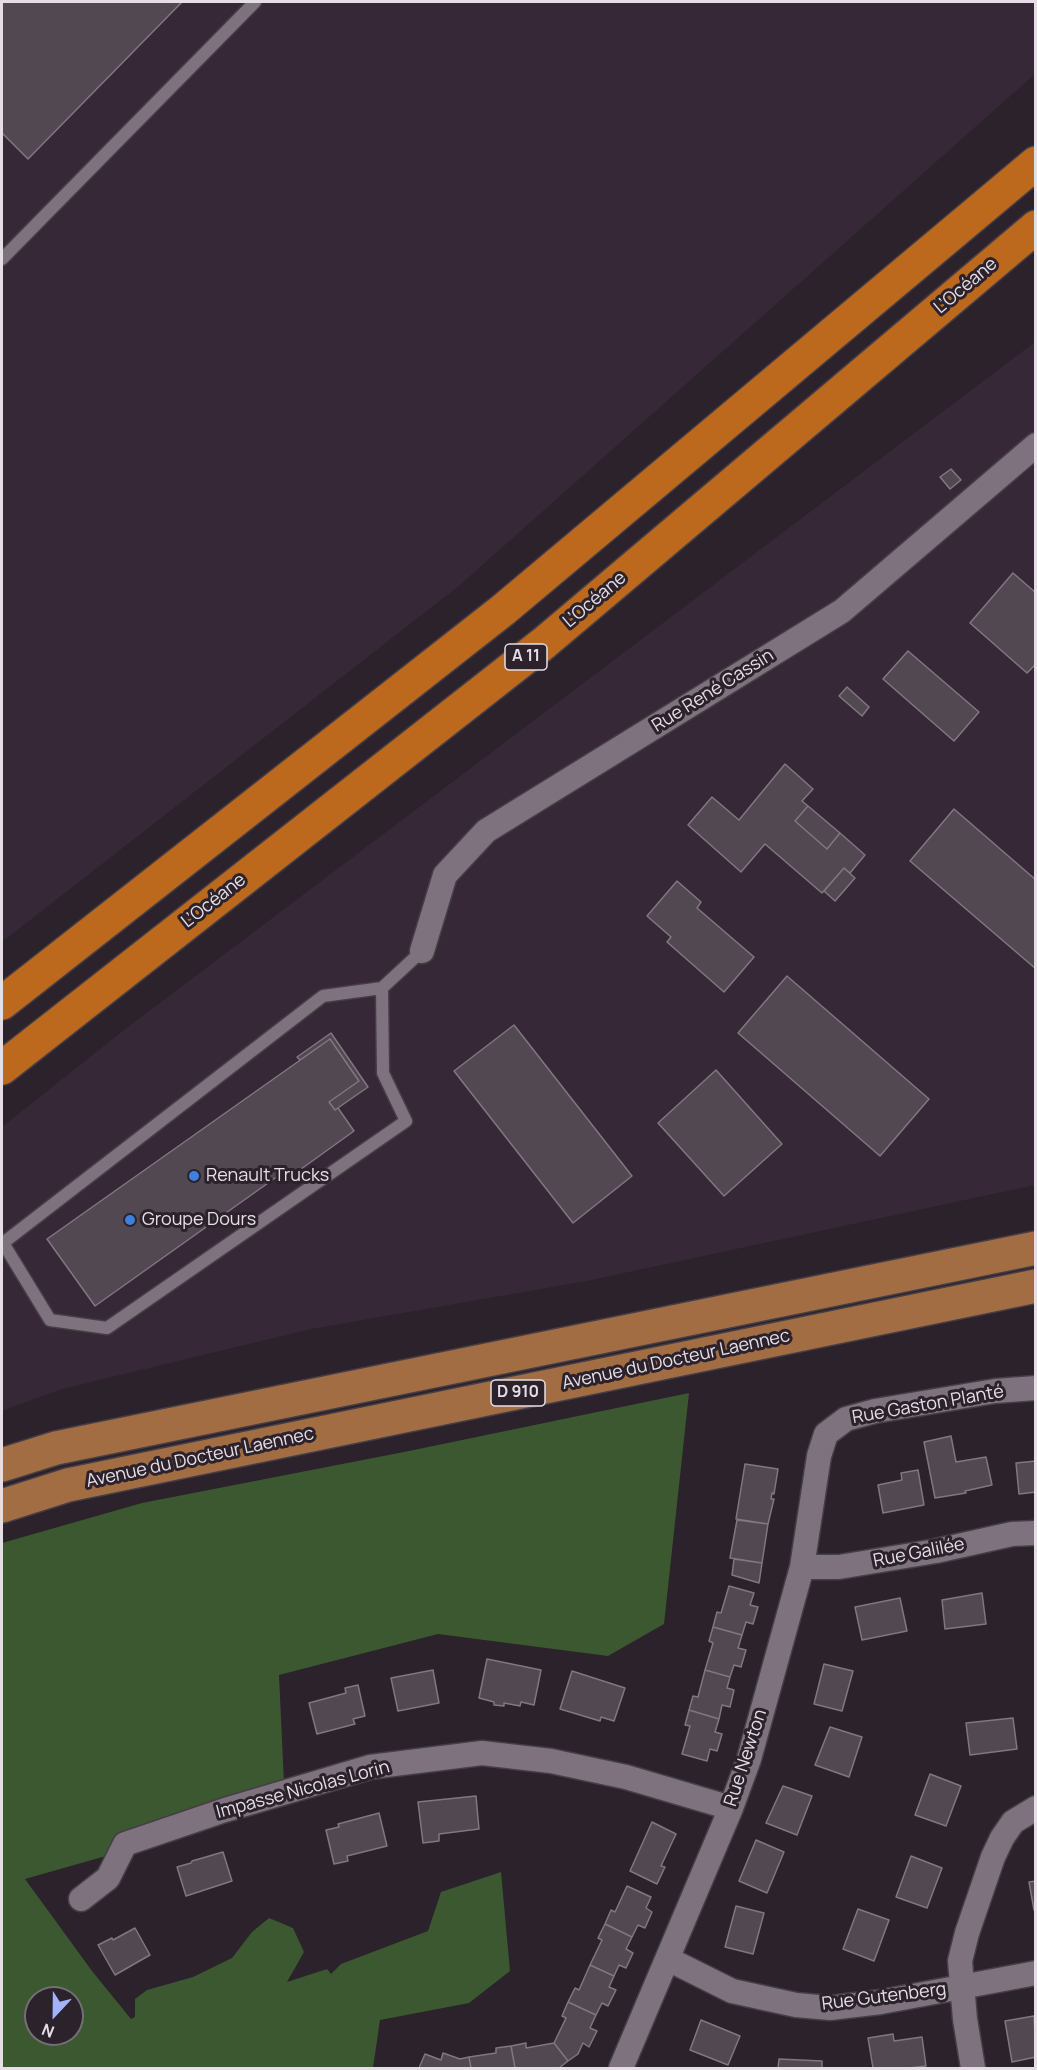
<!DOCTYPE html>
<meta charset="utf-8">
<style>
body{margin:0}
#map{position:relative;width:1037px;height:2070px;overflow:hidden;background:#2b222b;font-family:Manrope,sans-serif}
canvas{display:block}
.frame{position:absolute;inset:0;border:3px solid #e5dfe5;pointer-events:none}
.north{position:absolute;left:24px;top:1986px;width:60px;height:60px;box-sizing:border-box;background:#2b222b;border:2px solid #756e75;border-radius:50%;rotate:202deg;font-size:16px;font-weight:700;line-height:24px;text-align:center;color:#e5dfe5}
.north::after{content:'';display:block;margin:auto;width:21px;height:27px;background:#a3b2fd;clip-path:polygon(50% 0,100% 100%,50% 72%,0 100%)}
</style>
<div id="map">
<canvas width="1037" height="2070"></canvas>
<div class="frame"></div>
<div class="north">N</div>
</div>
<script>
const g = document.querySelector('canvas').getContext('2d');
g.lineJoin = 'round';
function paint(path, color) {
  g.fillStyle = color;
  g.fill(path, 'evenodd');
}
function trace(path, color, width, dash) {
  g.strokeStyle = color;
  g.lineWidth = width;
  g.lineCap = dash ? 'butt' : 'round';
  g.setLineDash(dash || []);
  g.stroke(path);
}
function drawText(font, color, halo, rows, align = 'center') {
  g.font = font + ' Manrope,sans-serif';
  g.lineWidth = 6;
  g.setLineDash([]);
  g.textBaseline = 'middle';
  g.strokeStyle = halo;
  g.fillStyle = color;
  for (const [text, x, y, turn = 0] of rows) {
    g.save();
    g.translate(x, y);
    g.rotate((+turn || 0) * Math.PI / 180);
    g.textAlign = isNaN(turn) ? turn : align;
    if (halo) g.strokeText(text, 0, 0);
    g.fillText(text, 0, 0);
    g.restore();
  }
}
const built = new Path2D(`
 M2,2H1035V74L460,585L2,942Z
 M1035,342V1185L587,1281L311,1329L62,1389L2,1411V1127L124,1030Z`);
const green = new Path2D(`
 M689,1393L664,1624L608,1656L438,1634L279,1675L285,1805L25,1879L92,1971L131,2019L135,2017V1999L147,1990L193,1977L232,1958L252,1932L269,1918L293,1928L304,1952L287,1982L327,1969L331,1974L341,1964L428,1931L441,1892L501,1872L510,1971L469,2003L380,2020L373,2068H2V1543L142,1503L409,1451ZM36,1998H72V2034H36Z`);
const building = new Path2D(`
 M2,2H182L28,159L2,133Z
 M951,469L961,480L950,489L940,477Z
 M1013,573L1036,593V664L1027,673L970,623Z
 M908,651L979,712L954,741L883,679Z
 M847,687L869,707L862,716L839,696Z
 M785,764L813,789L802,801L808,806L795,821L827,849L840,833L865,855L850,873L844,868L822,893L765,844L741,872L688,825L712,797L739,820Z
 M808,806L840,833L827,849L795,821Z
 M954,809L1036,880V969L910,861Z
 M844,868L855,878L835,901L824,891Z
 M677,881L701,902L697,908L754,957L724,992L667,942L671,937L647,916Z
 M787,976L929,1099L880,1156L738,1033Z
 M514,1025L632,1176L573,1223L454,1071Z
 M331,1033L368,1087L335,1110L329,1102L359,1081L330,1039L300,1060L297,1057Z
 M330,1039L359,1081L329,1102L335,1110L338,1108L354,1131L290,1177L285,1171L95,1306L47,1239Z
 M716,1070L782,1144L724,1196L658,1123Z
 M951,1436L956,1462L986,1457L992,1485L965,1491L966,1493L935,1498L924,1442Z
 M1036,1461V1492L1019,1494L1016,1463Z
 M745,1464L778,1469L774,1494L772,1493L771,1499H774L768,1524L736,1519Z
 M918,1470L924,1505L883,1513L878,1485L902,1480L901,1473Z
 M737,1520L768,1524L762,1563L730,1558Z
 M734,1559L762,1563L759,1583L732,1575Z
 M729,1586L754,1593L750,1605L758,1607L753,1624L746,1622L742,1635L713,1627L717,1612L721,1613Z
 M982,1593L986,1624L945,1629L942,1600Z
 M900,1598L907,1631L862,1640L855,1607Z
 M713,1627L742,1635L738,1648L746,1650L741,1667L734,1665L730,1677L705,1670L713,1643L709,1641Z
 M487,1659L541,1670L534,1705L521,1702L520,1706L504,1703V1706L494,1705V1702L479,1698Z
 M824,1664L853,1671L842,1711L814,1704Z
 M433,1670L439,1703L398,1711L391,1678Z
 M705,1670L730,1677L727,1688L734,1690L730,1707L722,1705L719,1719L689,1710L693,1696L698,1697Z
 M572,1671L625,1688L614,1721L601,1717L600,1721L560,1709Z
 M358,1685L365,1716L353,1719L355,1724L317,1734L309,1703L346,1693L345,1688Z
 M689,1710L719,1719L715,1732L722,1734L717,1751L710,1749L707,1761L682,1754L690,1726L685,1725Z
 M1013,1718L1017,1749L970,1755L966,1723Z
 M830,1727L862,1737L849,1777L815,1765Z
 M930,1774L961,1786L946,1826L915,1815Z
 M783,1786L812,1796L797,1835L766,1823Z
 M476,1796L479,1829L439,1834V1841L423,1843L418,1802Z
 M379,1813L387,1846L347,1856L348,1861L334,1864L326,1830L339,1827L338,1824Z
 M652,1822L676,1834L661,1866L665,1867L657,1884L630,1871Z
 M756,1840L784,1852L767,1893L739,1881Z
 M223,1852L232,1881L186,1896L177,1867L191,1863L192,1861Z
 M911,1856L942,1868L927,1908L896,1897Z
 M1036,1881V1910H1034L1029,1882Z
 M627,1886L651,1897L646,1908L652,1912L645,1928L638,1925L632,1937L605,1924L611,1910L615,1912Z
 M736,1906L764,1913L753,1954L725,1947Z
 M858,1909L889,1920L874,1961L843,1949Z
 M605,1924L632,1937L626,1949L633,1953L626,1968L619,1965L614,1976L590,1965L602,1940L598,1938Z
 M135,1928L150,1955L115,1975L98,1945L112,1938L113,1940Z
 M590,1965L614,1976L609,1987L616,1990L608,2006L602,2003L596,2015L568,2002L575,1988L579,1990Z
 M568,2002L596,2015L590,2028L597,2031L589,2047L583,2043L578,2054L568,2061L554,2043L566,2018L562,2016Z
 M1034,2016L1036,2057L1012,2062L1005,2021Z
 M701,2020L740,2036L728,2065L690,2050Z
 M893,2034L894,2041L922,2037L926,2066L909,2068H873L868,2038Z
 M526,2043V2048L554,2043L568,2061L559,2068H515L511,2046Z
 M511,2046L515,2068H471L469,2057L496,2053V2048Z
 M443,2053L460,2059L469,2057L471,2068H419L425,2054L441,2060Z
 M779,2059L822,2061V2068H778Z`);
const lane = new Path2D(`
 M2,259L255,2
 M382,988L383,1073L406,1121L107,1328L50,1320L3,1243L323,996L382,988L422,951`);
const street = new Path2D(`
 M422,951L445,875L486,831L842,611L1036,445
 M802,1567H839L936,1551L1012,1534L1036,1533
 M81,1899L108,1878L125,1844L225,1810L370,1767L482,1753L551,1761L626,1777L731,1808
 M668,1959L732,1991L796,2005L830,2008L881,2002L1036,1973
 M621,2068L731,1808L749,1759L802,1567L819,1456L826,1434L846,1419L875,1411L995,1391L1036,1388
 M973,2068L965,2019L960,1961L967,1933L993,1857L1002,1838L1013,1822L1036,1808`);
const primary = new Path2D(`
 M2,1465L56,1448L1036,1248
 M2,1506L68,1485L1036,1286`);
const highway = new Path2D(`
 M2,1003L503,610L1036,163
 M2,1068L544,643L1036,227`);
const markers = [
 [194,1176,6,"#3f7fe0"],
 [130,1220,6,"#3f7fe0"]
];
const shields = [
 [526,657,42],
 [518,1393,54]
];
const shieldNames = [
 ["A 11",526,657],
 ["D 910",518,1393]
];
const streetNames = [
 ["L’Océane",966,286,-40],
 ["L’Océane",595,600,-40],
 ["Rue René Cassin",713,691,-32],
 ["L’Océane",214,901,-38],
 ["Avenue du Docteur Laennec",676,1360,-12],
 ["Rue Gaston Planté",928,1405,-10],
 ["Avenue du Docteur Laennec",200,1458,-12],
 ["Rue Galilée",919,1553,-11],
 ["Rue Newton",746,1758,-72],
 ["Impasse Nicolas Lorin",303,1790,-15],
 ["Rue Gutenberg",884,1997,-7]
];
const poiNames = [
 ["Renault Trucks",206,1176],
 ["Groupe Dours",142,1220]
];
paint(built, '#362836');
paint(green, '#3b5831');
paint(building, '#524852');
trace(building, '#817681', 1.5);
trace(lane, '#463e46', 15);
trace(street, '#463e46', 27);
trace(primary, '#463e46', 36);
trace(highway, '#463e46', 36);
trace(lane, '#7d727d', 12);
trace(street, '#7d727d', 24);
trace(primary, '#a36d43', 33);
trace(highway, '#bc691d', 33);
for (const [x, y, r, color] of markers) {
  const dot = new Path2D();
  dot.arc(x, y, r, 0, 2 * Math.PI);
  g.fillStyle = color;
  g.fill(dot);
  trace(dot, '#2b222b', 2);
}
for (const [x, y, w] of shields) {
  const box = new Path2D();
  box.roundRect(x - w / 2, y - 13, w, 26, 4.5);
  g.fillStyle = '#2b222b';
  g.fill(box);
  trace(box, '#e5dfe5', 1.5);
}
drawText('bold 16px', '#e5dfe5', null, shieldNames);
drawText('18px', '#e5dfe5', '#2b222b', streetNames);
drawText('18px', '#e5dfe5', '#2b222b', poiNames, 'left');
</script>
